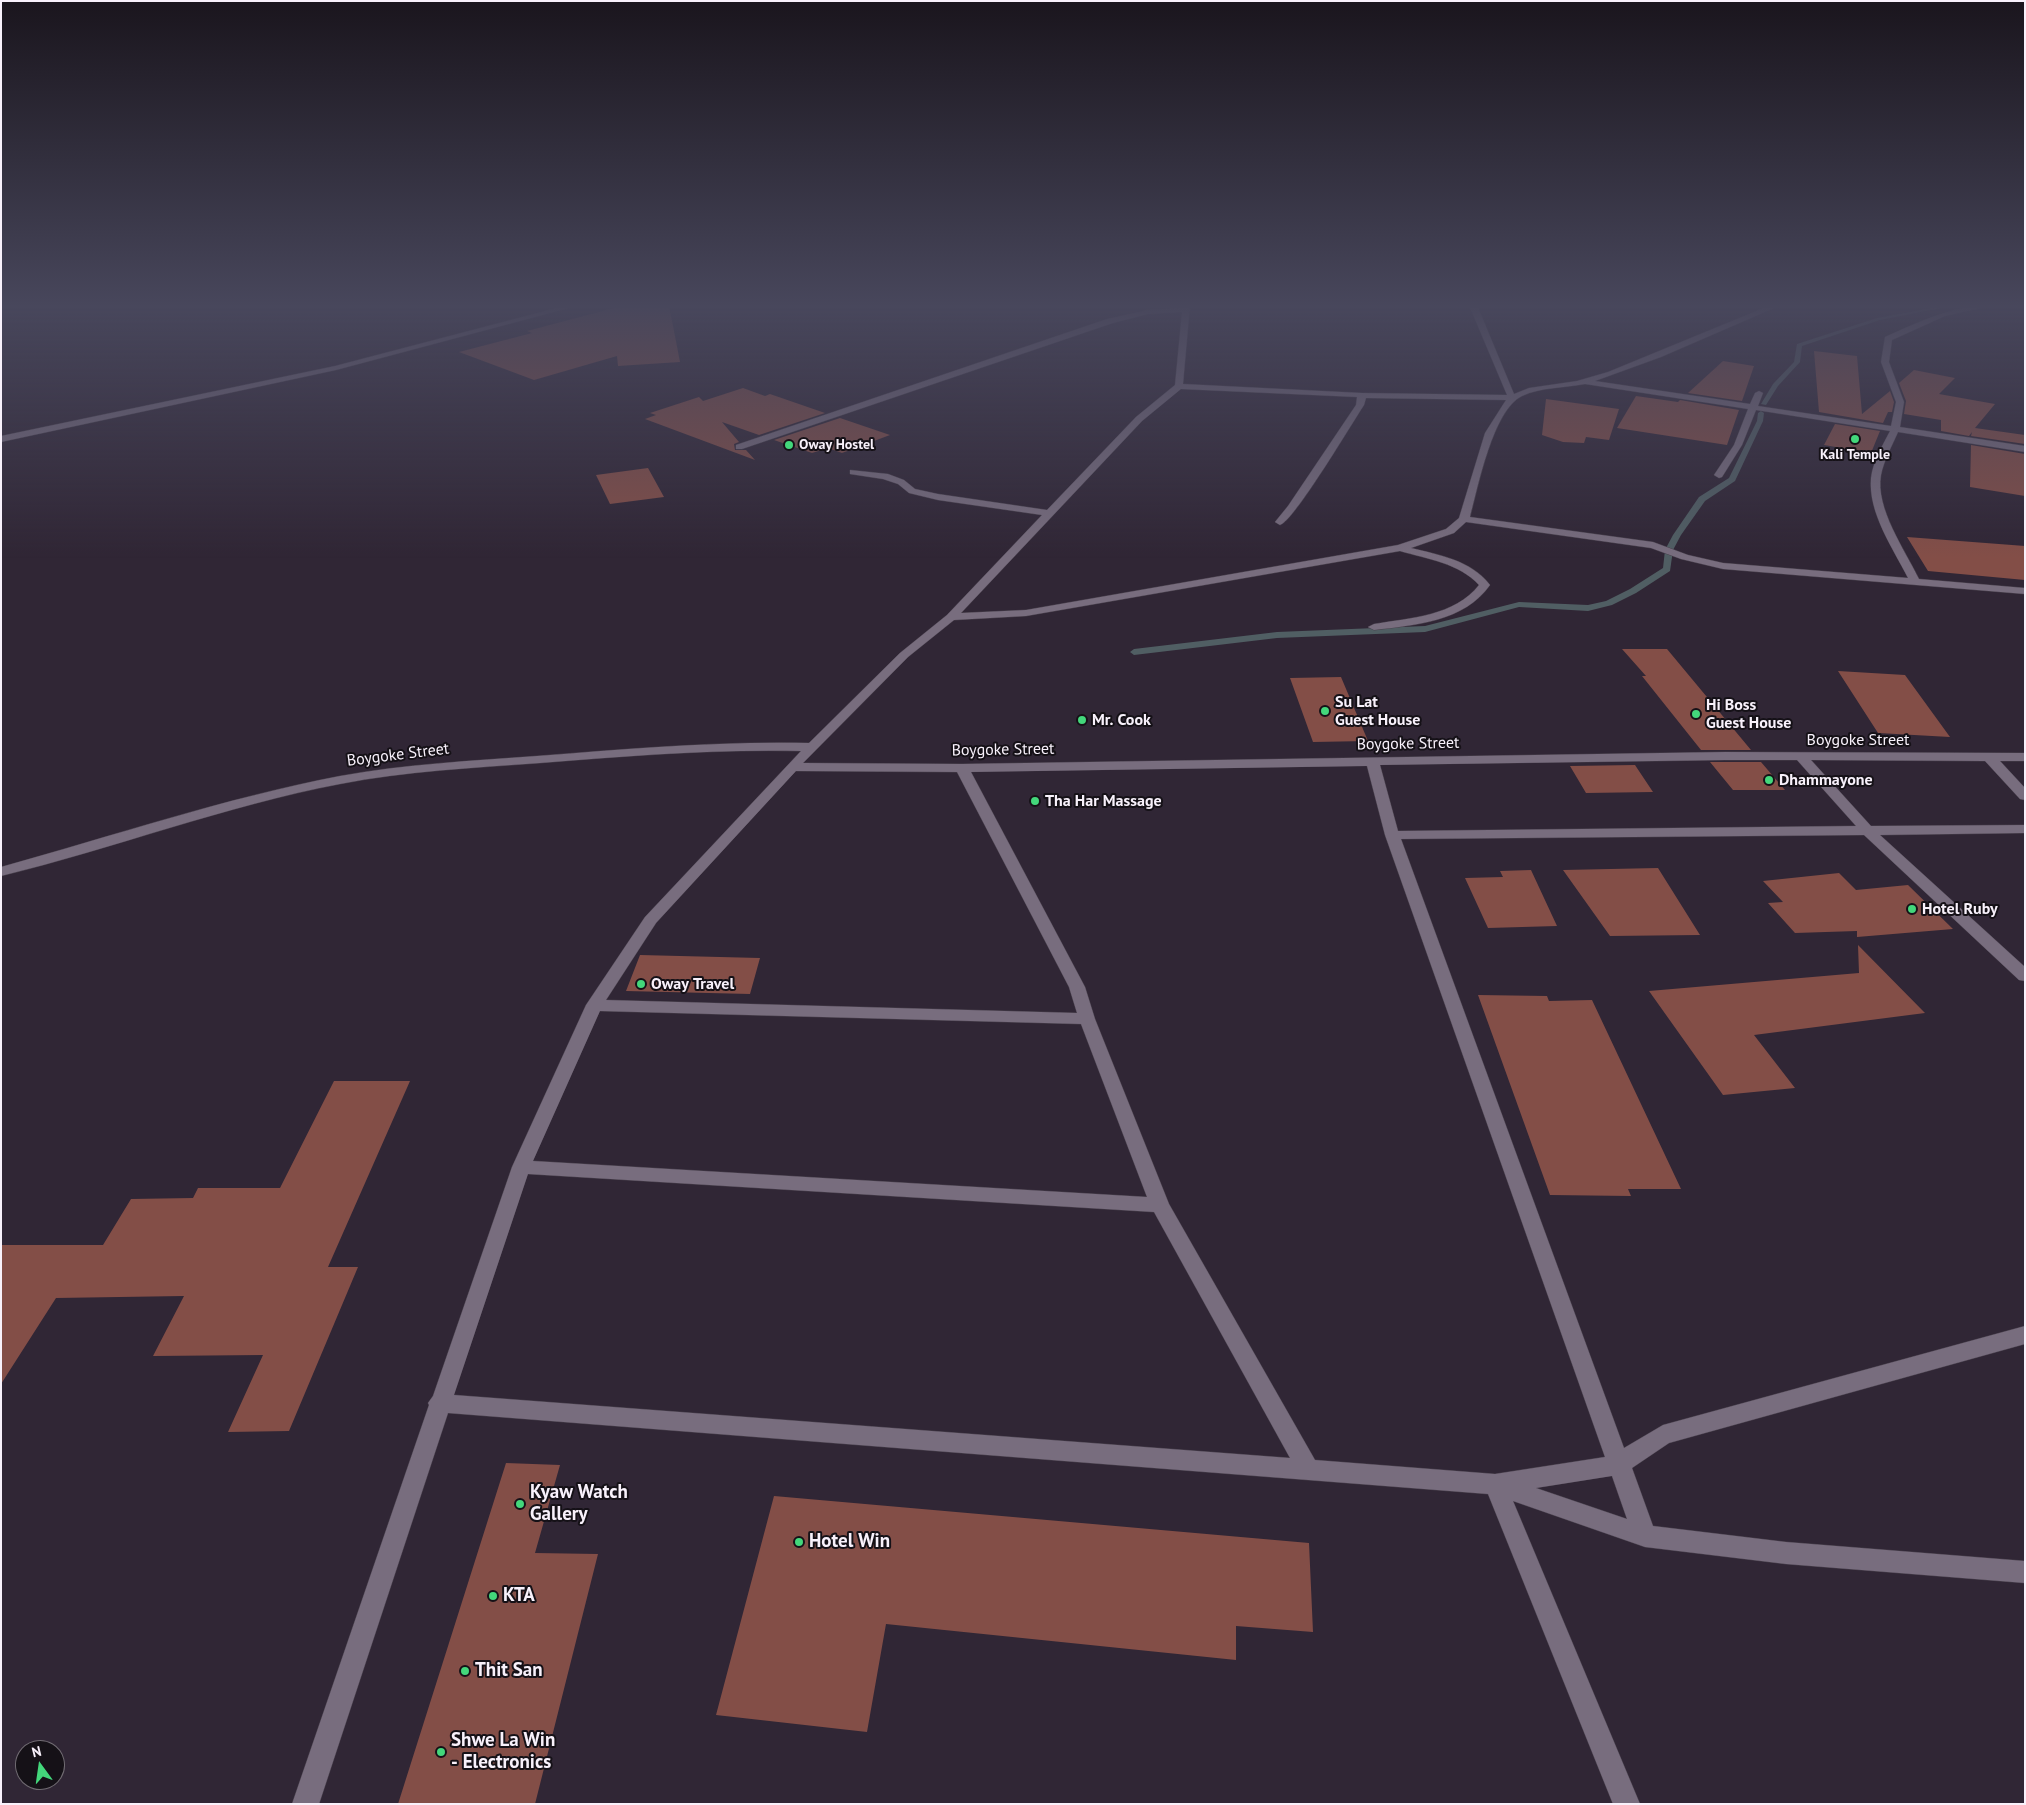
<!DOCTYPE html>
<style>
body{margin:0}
#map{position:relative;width:2026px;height:1805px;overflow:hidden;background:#302635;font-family:"PT Sans",sans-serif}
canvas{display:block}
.frame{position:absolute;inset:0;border:2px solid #f8f1fb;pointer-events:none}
.north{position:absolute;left:15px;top:1740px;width:50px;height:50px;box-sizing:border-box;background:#151117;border:1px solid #706b72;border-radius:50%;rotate:346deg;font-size:14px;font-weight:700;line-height:20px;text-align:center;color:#f8f1fb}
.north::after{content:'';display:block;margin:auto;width:18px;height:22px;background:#43d77b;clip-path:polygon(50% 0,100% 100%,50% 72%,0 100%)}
</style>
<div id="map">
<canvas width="2026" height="1805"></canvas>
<div class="frame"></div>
<div class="north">N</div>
</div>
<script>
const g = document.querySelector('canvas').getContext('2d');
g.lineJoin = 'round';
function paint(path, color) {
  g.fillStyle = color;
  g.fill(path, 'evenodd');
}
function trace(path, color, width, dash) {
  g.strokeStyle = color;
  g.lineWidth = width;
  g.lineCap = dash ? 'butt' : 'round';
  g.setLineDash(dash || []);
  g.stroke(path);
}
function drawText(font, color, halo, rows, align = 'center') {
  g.font = font + ' "PT Sans",sans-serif';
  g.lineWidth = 4;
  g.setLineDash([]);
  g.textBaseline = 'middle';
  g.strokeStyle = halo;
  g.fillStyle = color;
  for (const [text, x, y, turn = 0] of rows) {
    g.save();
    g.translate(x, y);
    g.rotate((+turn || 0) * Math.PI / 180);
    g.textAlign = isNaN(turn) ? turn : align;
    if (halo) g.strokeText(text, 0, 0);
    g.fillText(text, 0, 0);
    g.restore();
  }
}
const stream = new Path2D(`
 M1946,305H1958L1880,320L1802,346L1800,362L1778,386L1766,405L1761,404L1773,384L1794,362L1797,344L1877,318Z
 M1761,411L1764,413L1763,421L1735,481L1705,501L1681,535L1673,550L1670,571L1636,593L1612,605L1588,611L1519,607L1425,632L1277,638L1134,655L1130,652L1134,649L1277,632L1425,626L1519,602L1588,605L1606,601L1630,589L1663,568L1665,550L1673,535L1699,497L1729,478L1757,421L1758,413Z`);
const building = new Path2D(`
 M625,305H669L680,362L618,366L617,356L534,380L459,352L532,333L527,331Z
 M1814,351L1857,356L1862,414L1890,391L1894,402L1892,412H1888L1883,423L1819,412Z
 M1723,361L1754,366L1742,401L1688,393Z
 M1914,370L1955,378L1939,394L1995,404L1975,428L2025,435V444L1971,436L1972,432L1969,436L1941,431V420L1904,414L1906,401L1899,383Z
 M743,388L765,396L770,394L825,413L759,435L722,422L739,442L734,444L735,450H746L755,460L645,419L656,415L650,413L699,397L703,401Z
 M1636,396L1678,402L1680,400L1739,410L1727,445L1617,428Z
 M1546,399L1619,409L1609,440L1586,437L1584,443L1563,442L1542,435Z
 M840,418L890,435L842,453L828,448L812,453L774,440Z
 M1835,424L1880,431L1871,453L1824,445Z
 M1971,445L2025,454V496L1970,487Z
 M648,468L664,497L610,504L596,475Z
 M1907,537L2025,546V580L1928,571Z
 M1622,649H1667L1751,750H1701L1642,676H1646Z
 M1838,671L1905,675L1950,737L1878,733Z
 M1341,677L1368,741L1313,742L1290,678Z
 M1710,762H1761L1785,790H1733Z
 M1635,765L1653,792L1586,793L1570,766Z
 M1658,868L1700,935L1610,936L1563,870Z
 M1531,870L1557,926L1488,928L1465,878L1503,877L1500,871Z
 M1839,873L1856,890L1908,885L1953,929L1857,937V931L1795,933L1768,903L1783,902L1763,881Z
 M1858,945L1925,1013L1754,1035L1795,1088L1723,1095L1649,991L1859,973Z
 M640,955L760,958L750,994L626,991Z
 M1478,995L1547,996L1549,1001L1592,1000L1681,1189H1628L1631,1196L1550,1195Z
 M334,1081H410L328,1267H358L289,1431L228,1432L263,1355L153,1356L184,1296L56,1298L1,1384V1245H103L131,1199L193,1198L198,1188H280Z
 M506,1463L560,1465L535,1553L598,1554L535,1804H398Z
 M774,1496L1309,1543L1313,1632L1236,1626V1660L886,1624L867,1732L716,1715Z`);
const minor = new Path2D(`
 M568,305H580L336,370L1,442V436L335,366Z
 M1182,305H1190L1183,384L1362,393L1507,395L1469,305H1477L1514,394L1529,388L1577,381L1608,372L1771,305H1781L1661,357L1595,381L1750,404L1755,393L1759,391L1763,393L1758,406L1891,426L1896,402L1881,362L1885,337C1921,321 1954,305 1994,305L1945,316L1892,340L1889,362L1904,402L1900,427L2025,446V452L1898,432C1892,446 1884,460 1881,475C1875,508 1905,550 1919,579L2025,588V594L1723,569L1681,559L1651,548L1466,522L1454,533L1411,548C1439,555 1471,560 1490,585C1464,622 1415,625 1374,630L1368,627L1374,624C1410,618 1455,616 1479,585C1459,563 1427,559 1400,551L1026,616L954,620L908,657L803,763L962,764L1725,752L2025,753V761H2000L2025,788V800L2020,799L1985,761L1811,760L1871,826L2025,825V833L1880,835L2025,967V981L2019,980L1864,835L1401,839L1624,1448L1663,1425L2025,1326V1344L1669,1443L1632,1468L1653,1526L1786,1542L2025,1561V1583L1786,1564L1645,1547L1513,1501L1640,1804H1613L1488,1494L448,1413L319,1804H292L429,1405L428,1403L433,1396L512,1167L586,1005L645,917L801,751C714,749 627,756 540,763C473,768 406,771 340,784C225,806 115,848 1,876V867C113,836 225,798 340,776C405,764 471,761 537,756C627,749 718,741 809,743L900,653L947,615L1042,515L938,500L909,493L898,484L883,479L850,474V470L888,474L904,480L915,489L938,494L1047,510L1136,417L1175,385L1182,312L1148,314L1113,323L742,449H736V445L1107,319L1148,310L1182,308ZM1585,384L1748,409L1734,445L1714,475L1719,478L1722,477L1742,445L1756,410L1890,431C1883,445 1873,461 1871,478C1868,513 1893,548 1908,578L1723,563L1688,555L1653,542L1470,517C1478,487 1493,410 1522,396C1541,387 1565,388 1585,384ZM1181,389L1357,397L1356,405L1288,506L1275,522L1280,525C1294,521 1352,423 1364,405L1366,398L1506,400L1485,433L1459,518L1446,529L1398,545L1026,610L961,613L1142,421ZM1725,760H1797L1856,826L1398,831L1380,765ZM1367,766L1385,835L1605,1457L1495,1474L1315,1460L1169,1204L1095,1019L1085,987L971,772ZM796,771L957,772L1069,987L1077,1013L606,1000L656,923ZM600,1011L1081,1024L1147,1197L533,1161ZM528,1174L1154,1212L1290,1458L454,1395ZM1612,1476L1627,1519L1536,1488Z`);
const markers = [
 [1855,439,5,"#43d77b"],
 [789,445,5,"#43d77b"],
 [1325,711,5,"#43d77b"],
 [1696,714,5,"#43d77b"],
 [1082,720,5,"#43d77b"],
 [1769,780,5,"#43d77b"],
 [1035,801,5,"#43d77b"],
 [1912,909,5,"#43d77b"],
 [641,984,5,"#43d77b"],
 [520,1504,5,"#43d77b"],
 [799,1542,5,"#43d77b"],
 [493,1596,5,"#43d77b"],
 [465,1671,5,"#43d77b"],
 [441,1752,5,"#43d77b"]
];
const farPoinames = [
 ["Oway Hostel",799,445],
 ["Kali Temple",1855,455,"center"]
];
const poiNames = [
 ["Su Lat",1335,702],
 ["Guest House",1335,720],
 ["Hi Boss",1706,705],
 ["Guest House",1706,723],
 ["Mr. Cook",1092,720],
 ["Dhammayone",1779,780],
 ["Tha Har Massage",1045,801],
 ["Hotel Ruby",1922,909],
 ["Oway Travel",651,984]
];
const streetNames = [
 ["Boygoke Street",1858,740],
 ["Boygoke Street",1408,744,-1],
 ["Boygoke Street",1003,750,-1],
 ["Boygoke Street",398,755,-7]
];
const nearPoinames = [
 ["Kyaw Watch",530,1493],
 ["Gallery",530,1515],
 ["Hotel Win",809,1542],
 ["KTA",503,1596],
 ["Thit San",475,1671],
 ["Shwe La Win",451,1741],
 ["- Electronics",451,1763]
];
paint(stream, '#505e63');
paint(building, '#834e47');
trace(minor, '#49414d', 1);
paint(minor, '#786d7e');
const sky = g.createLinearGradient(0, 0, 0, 558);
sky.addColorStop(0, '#1a151d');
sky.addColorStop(0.55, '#48475c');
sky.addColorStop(1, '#48475c00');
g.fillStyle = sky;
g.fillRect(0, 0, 2026, 558);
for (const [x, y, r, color] of markers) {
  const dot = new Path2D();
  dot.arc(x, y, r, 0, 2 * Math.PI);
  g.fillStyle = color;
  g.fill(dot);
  trace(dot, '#151117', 2);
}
drawText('bold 14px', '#f8f1fb', '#151117', farPoinames, 'left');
drawText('bold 16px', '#f8f1fb', '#151117', poiNames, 'left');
drawText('16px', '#f8f1fb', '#151117', streetNames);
drawText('bold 19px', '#f8f1fb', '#151117', nearPoinames, 'left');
</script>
